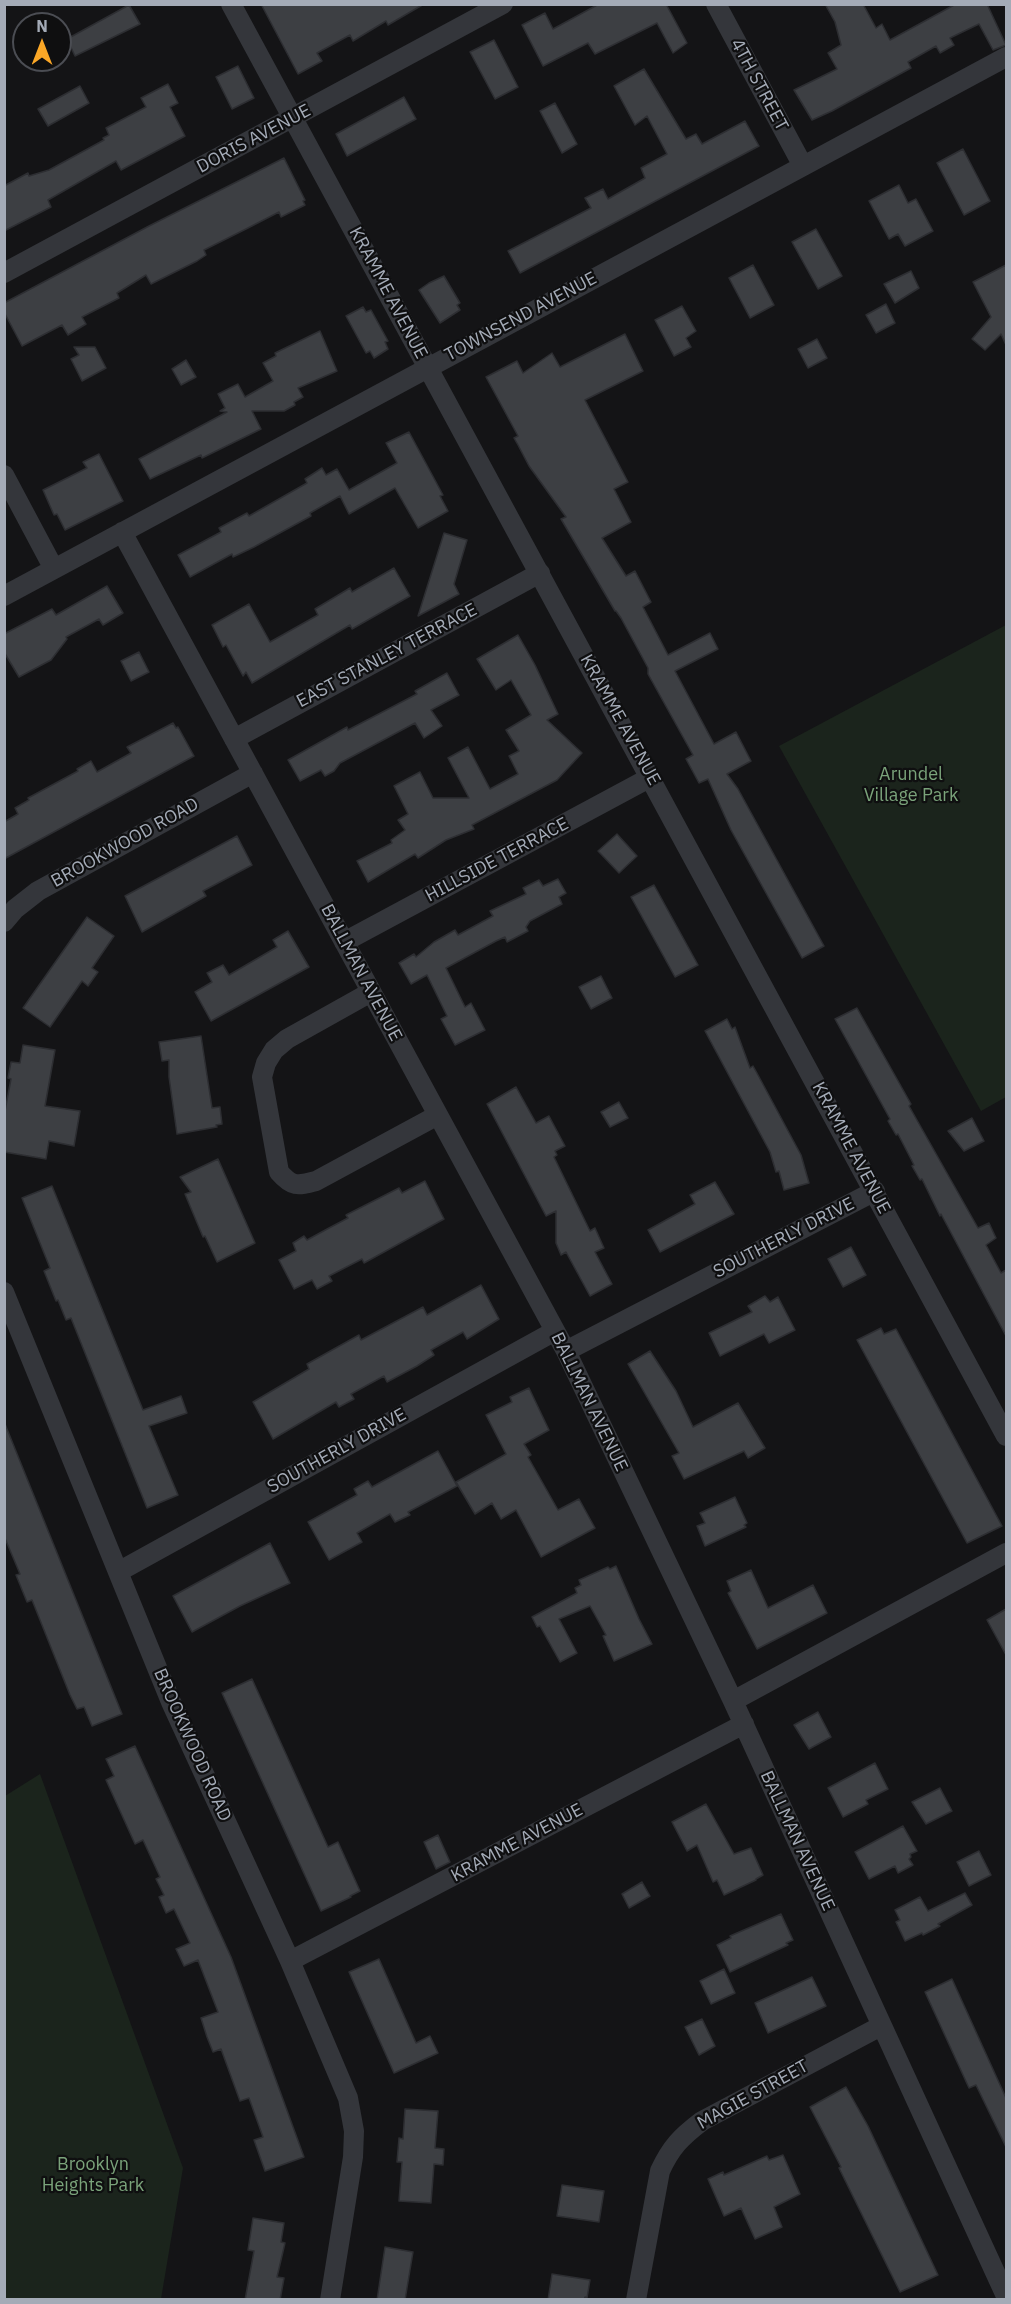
<!DOCTYPE html>
<style>
body{margin:0}
#map{position:relative;width:1011px;height:2304px;overflow:hidden;background:#141416;font-family:"IBM Plex Sans",sans-serif}
canvas{display:block}
.frame{position:absolute;inset:0;border:6px solid #a4abb7;pointer-events:none}
.north{position:absolute;left:12px;top:12px;width:60px;height:60px;box-sizing:border-box;background:#0f0f10;border:2px solid #4b4d53;border-radius:50%;rotate:0deg;font-size:16px;font-weight:700;line-height:24px;text-align:center;color:#a4abb7}
.north::after{content:'';display:block;margin:auto;width:21px;height:27px;background:#fba726;clip-path:polygon(50% 0,100% 100%,50% 72%,0 100%)}
</style>
<div id="map">
<canvas width="1011" height="2304"></canvas>
<div class="frame"></div>
<div class="north">N</div>
</div>
<script>
const g = document.querySelector('canvas').getContext('2d');
g.lineJoin = 'round';
function paint(path, color) {
  g.fillStyle = color;
  g.fill(path, 'evenodd');
}
function trace(path, color, width, dash) {
  g.strokeStyle = color;
  g.lineWidth = width;
  g.lineCap = dash ? 'butt' : 'round';
  g.setLineDash(dash || []);
  g.stroke(path);
}
function drawText(font, color, halo, rows, align = 'center') {
  g.font = font + ' "IBM Plex Sans",sans-serif';
  g.lineWidth = 4.5;
  g.setLineDash([]);
  g.textBaseline = 'middle';
  g.strokeStyle = halo;
  g.fillStyle = color;
  for (const [text, x, y, turn = 0] of rows) {
    g.save();
    g.translate(x, y);
    g.rotate((+turn || 0) * Math.PI / 180);
    g.textAlign = isNaN(turn) ? turn : align;
    if (halo) g.strokeText(text, 0, 0);
    g.fillText(text, 0, 0);
    g.restore();
  }
}
const green = new Path2D(`
 M1006,625V1097L981,1111L779,746Z
 M40,1774L183,2168L161,2299H5V1796Z`);
const building = new Path2D(`
 M261,4H424L388,25L386,21L353,41L350,35L317,53L322,61L298,74Z
 M599,4H666L687,43L673,53L657,23L595,54L588,43L543,66L522,25L545,13L553,29Z
 M825,4H863L876,28L882,24L890,40L956,4H987L1006,45L993,50L979,24L950,38L954,45L940,53L936,46L908,62L911,68L832,111L812,120L794,90L837,69L828,53L841,45L835,22Z
 M129,5L140,24L75,56L67,39Z
 M494,40L518,87L495,99L470,52Z
 M238,66L254,98L232,109L216,77Z
 M644,69L686,139L696,134L702,144L745,121L759,146L520,273L508,251L591,208L585,198L603,189L608,199L645,178L641,168L667,154L647,116L635,125L614,86Z
 M168,84L178,103L170,107L185,136L121,170L116,161L48,200L51,207L4,231V186L28,173L29,176L49,170L104,140L103,138L109,135L106,128L146,107L141,98Z
 M80,86L89,103L48,126L38,109Z
 M404,97L416,119L347,156L336,134Z
 M555,103L577,144L562,153L540,111Z
 M963,149L990,201L964,215L937,163Z
 M284,158L305,200L303,201L305,205L281,217L279,212L246,229L204,250L206,255L197,261L151,284L146,275L117,293L119,298L82,317L86,324L68,335L62,325L22,346L4,312V303L149,226Z
 M899,185L908,203L916,199L933,231L905,246L898,234L889,239L869,201Z
 M816,229L842,276L818,289L792,242Z
 M753,265L774,305L750,318L729,278Z
 M1006,265V345L1001,334L985,350L972,339L991,317L973,282Z
 M911,271L919,288L895,303L884,284Z
 M444,276L460,303L457,305L460,310L440,323L419,290L429,283Z
 M886,304L895,323L876,333L866,315Z
 M682,306L696,331L686,338L691,347L674,356L655,320Z
 M363,307L366,312L371,310L388,341L385,342L388,349L374,358L370,351L366,353L346,316Z
 M320,331L337,371L298,388L303,397L294,402L295,405L284,411H252L261,429L202,458L201,455L150,479L139,459L227,412L220,411L225,408L218,394L238,384L245,397L273,381L263,363L276,356L275,353Z
 M625,334L643,371L585,400L628,482L614,489L631,522L602,538L626,576L635,571L651,602L643,607L668,655L710,633L718,649L675,671L714,744L736,732L751,761L727,774L738,789L824,946L802,958L731,830L708,779L699,783L686,759L693,755L648,674V668L621,618L616,611H615L561,519L566,517L529,466L518,445L514,438L518,436L486,377L517,361L523,373L552,353L560,367Z
 M817,339L827,358L808,368L798,349Z
 M74,347H95L106,368L82,381L71,359L79,355Z
 M186,360L196,377L181,385L172,369Z
 M409,432L443,495L440,496L448,511L418,528L395,488L349,514L340,496L310,513L311,516L254,547L233,557L232,554L190,577L178,555L221,532L219,528L247,513L249,516L307,483L305,479L322,468L326,475L337,469L349,490L397,463L386,443Z
 M99,454L123,501L65,530L57,514L54,515L43,490L87,468L83,462Z
 M444,533L467,540L454,584L459,594L418,616Z
 M394,568L410,596L352,629L350,625L252,683L246,672L243,676L226,645L223,647L212,625L249,604L270,642L318,615L315,609L350,588L352,592Z
 M107,586L123,613L103,625L99,619L66,637L67,639L51,660L19,677L4,652V634L52,609L56,615Z
 M518,635L535,665L558,714L547,720L582,753L557,780L472,825L474,829L446,840L418,858L415,854L368,882L357,861L392,843L391,840L405,830L398,820L408,814L394,786L420,772L433,798H469L448,758L468,747L490,789L518,774L509,756L519,751L506,730L531,715L511,680L496,690L477,659Z
 M139,652L149,672L131,681L121,661Z
 M447,673L459,695L431,710L442,726L424,738L415,723L340,763L334,771L325,776L321,770L300,781L288,760L347,727L348,730L417,694L415,691Z
 M173,723L176,728L178,727L194,756L4,859V822L18,814L15,808L29,800L28,798L78,771L77,769L91,761L97,772L131,753L127,747Z
 M617,834L637,856L619,873L598,851Z
 M237,836L252,865L203,891L206,896L142,932L125,896Z
 M558,879L566,893L559,897L562,904L530,921L526,927L528,931L507,942L505,937L496,941L446,968L465,1007L471,1003L485,1030L455,1045L441,1019L447,1016L427,975L411,984L399,963L414,954L416,957L434,942L455,930L458,935L493,916L490,911L526,894L523,888L539,880L543,886Z
 M654,885L698,965L675,977L631,897Z
 M87,917L114,936L92,968L98,972L88,986L82,981L50,1027L23,1008Z
 M288,931L309,967L211,1021L195,992L212,982L207,973L223,965L229,975L277,947L273,940Z
 M601,976L612,998L591,1009L579,987Z
 M857,1008L911,1104L909,1106L978,1228L989,1223L996,1238L986,1245L1001,1273L1006,1270V1336L941,1214L940,1216L922,1179L920,1180L912,1166L914,1165L898,1134L896,1135L888,1121L890,1119L835,1019Z
 M727,1019L732,1029L735,1027L750,1068L753,1066L758,1075L801,1155L809,1183L784,1190L779,1171L776,1172L770,1152L705,1031Z
 M201,1036L212,1108L220,1107L222,1124L216,1125L217,1127L177,1134L169,1077V1060L162,1061L159,1042Z
 M23,1045L55,1050L45,1106L80,1111L74,1146L49,1141L46,1159L4,1152V1116L11,1079L8,1078L11,1062L20,1063Z
 M516,1087L536,1123L549,1116L565,1146L555,1151L557,1155L554,1157L590,1231L595,1228L604,1248L595,1252L612,1284L590,1296L566,1252L561,1255L556,1243V1211L546,1216L487,1104Z
 M619,1102L628,1118L610,1127L601,1112Z
 M972,1118L984,1141L964,1151L948,1131Z
 M218,1159L255,1243L217,1262L205,1236L203,1237L185,1194L191,1192L180,1177Z
 M425,1181L444,1219L364,1263L362,1259L329,1276L332,1281L317,1289L312,1280L294,1289L279,1260L296,1251L293,1243L304,1236L307,1240L329,1228L348,1218L346,1215L399,1188L402,1193Z
 M715,1182L734,1214L660,1252L648,1230L695,1204L690,1195Z
 M52,1186L143,1410L181,1396L187,1413L149,1426L178,1495L147,1508L71,1318L66,1320L58,1300L56,1301L44,1271L50,1268L22,1198Z
 M851,1247L866,1275L843,1287L828,1259Z
 M481,1285L499,1319L467,1339L463,1332L431,1350L434,1355L417,1366L387,1382L384,1376L351,1394L354,1399L339,1407L336,1402L273,1439L253,1402L309,1369L307,1364L359,1335L361,1340L423,1307L427,1315Z
 M765,1296L770,1302L778,1297L795,1330L769,1343L764,1334L720,1356L709,1333L752,1312L748,1306Z
 M881,1328L884,1334L896,1329L1002,1526L967,1543L857,1340Z
 M650,1351L676,1391L693,1427L738,1403L765,1448L748,1458L744,1451L684,1479L672,1456L679,1453L628,1364Z
 M529,1388L549,1430L524,1444L531,1455L528,1457L558,1510L579,1499L595,1528L541,1557L516,1510L501,1519L492,1503L475,1514L456,1482L506,1454L486,1415L512,1402L510,1397Z
 M5,1424L122,1714L92,1726L84,1707L77,1709L70,1695L32,1600L27,1602L16,1575L20,1574L4,1536Z
 M438,1451L457,1486L408,1512L410,1515L395,1522L390,1514L357,1533L362,1542L329,1560L308,1522L357,1495L354,1489L368,1481L372,1487Z
 M735,1497L747,1523L744,1525L746,1527L705,1546L697,1526L705,1523L700,1513Z
 M270,1543L290,1583L240,1606L192,1632L173,1596Z
 M616,1566L639,1619L652,1644L614,1661L603,1636L606,1635L590,1606L559,1619L577,1653L560,1662L540,1626L537,1627L532,1617L577,1593L575,1588L581,1585L579,1580L608,1567L610,1569Z
 M751,1570L768,1608L813,1585L827,1613L757,1649L728,1593L731,1591L727,1581Z
 M1006,1609V1655L987,1620Z
 M252,1679L328,1847L338,1842L360,1891L350,1896L351,1897L321,1911L222,1693Z
 M818,1712L831,1737L809,1749L794,1725Z
 M135,1746L231,1957L304,2157L265,2171L254,2140L263,2137L249,2098L240,2101L221,2049L213,2052L207,2037L201,2018L218,2012L198,1960L184,1966L176,1949L190,1943L174,1909L166,1913L159,1897L164,1895L156,1879L160,1877L143,1840L135,1844L106,1780L114,1776L106,1759Z
 M875,1763L888,1789L866,1800L868,1804L843,1817L828,1788Z
 M940,1788L952,1811L926,1824L912,1802Z
 M706,1804L734,1854L751,1848L763,1875L756,1879V1880L724,1895L717,1880L713,1882L697,1845L687,1851L672,1822Z
 M903,1826L917,1851L910,1854L911,1857L909,1859L913,1865L898,1873L895,1866L869,1879L855,1852Z
 M438,1835L450,1862L436,1869L424,1842Z
 M979,1851L991,1875L969,1886L957,1862Z
 M642,1882L650,1896L629,1908L622,1894Z
 M965,1893L972,1905L938,1924L940,1926L923,1935L922,1933L905,1941L896,1922L900,1920L895,1910L920,1897L928,1911Z
 M781,1914L793,1940L786,1943L788,1945L730,1972L717,1945L731,1938L730,1936Z
 M379,1959L416,2043L430,2036L438,2053L394,2073L349,1972Z
 M724,1969L735,1993L711,2004L700,1981Z
 M812,1977L826,2006L768,2033L755,2003Z
 M952,1979L1006,2098V2147L976,2085L969,2088L925,1992Z
 M702,2019L715,2046L699,2055L685,2027Z
 M846,2087L868,2126L938,2275L900,2292L839,2168L841,2167L810,2107Z
 M405,2109L438,2111L435,2148L444,2149L443,2165L434,2164L431,2203L399,2201L402,2162H397L399,2138L403,2139Z
 M783,2155L800,2194L774,2207L782,2227L755,2239L741,2208L724,2216L708,2179L723,2172L724,2175L767,2156L769,2160Z
 M562,2185L604,2191L599,2222L557,2216Z
 M253,2218L284,2223L281,2242L285,2243L277,2277L284,2278L280,2300H245L254,2251L248,2250Z
 M385,2247L413,2252L405,2300H377Z
 M552,2274L590,2280L587,2298L585,2297L584,2300H548Z`);
const minor = new Path2D(`
 M231,4L1006,1436
 M716,4L803,166
 M4,273L503,4
 M4,475L54,569
 M122,532L566,1351L733,1701L1006,2296
 M4,596L1006,57
 M234,739L540,573
 M4,922L15,909L38,891L253,773
 M344,942L651,777
 M371,992L287,1039L274,1050L266,1063L262,1077L279,1172C292,1187 297,1186 316,1181L438,1115
 M4,1292L171,1702L290,1961L348,2098L354,2131L353,2157L330,2300
 M566,1351L875,1191
 M118,1572L555,1331
 M733,1701L1006,1553
 M290,1961L744,1724
 M636,2300L660,2171C671,2147 681,2137 702,2121L881,2026`);
const streetNames = [
 ["4TH STREET",759,85,62],
 ["DORIS AVENUE",254,139,-28],
 ["KRAMME AVENUE",388,293,62],
 ["TOWNSEND AVENUE",521,317,-28],
 ["EAST STANLEY TERRACE",387,656,-28],
 ["KRAMME AVENUE",620,720,61],
 ["BROOKWOOD ROAD",125,843,-29],
 ["HILLSIDE TERRACE",497,860,-28],
 ["BALLMAN AVENUE",361,973,62],
 ["KRAMME AVENUE",851,1148,62],
 ["SOUTHERLY DRIVE",784,1238,-27],
 ["BALLMAN AVENUE",589,1402,64],
 ["SOUTHERLY DRIVE",337,1451,-29],
 ["BROOKWOOD ROAD",192,1745,66],
 ["BALLMAN AVENUE",797,1841,65],
 ["KRAMME AVENUE",517,1843,-28],
 ["MAGIE STREET",753,2095,-29]
];
const parkNames = [
 ["Arundel",911,775],
 ["Village Park",911,796],
 ["Brooklyn",93,2165],
 ["Heights Park",93,2186]
];
paint(green, '#1b241c');
paint(building, '#3d3f43');
trace(building, '#2d2e32', 1.5);
trace(minor, '#34363b', 20);
drawText('18px', '#a4abb7', '#0f0f10', streetNames);
drawText('18px', '#7aa37a', '#0f0f10', parkNames);
</script>
